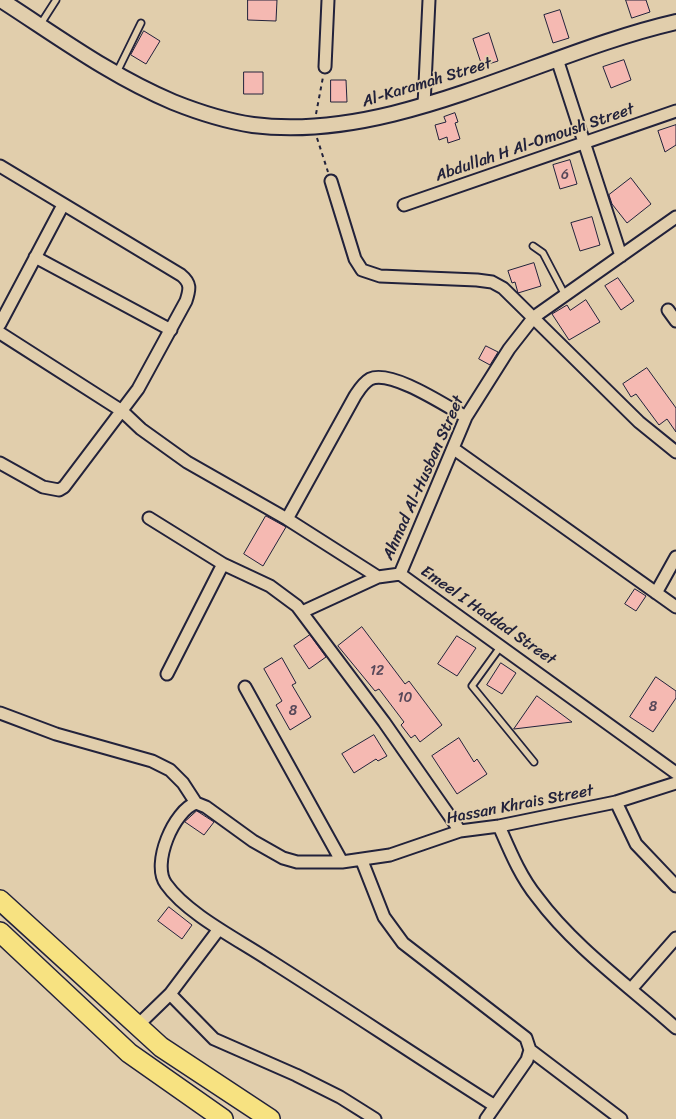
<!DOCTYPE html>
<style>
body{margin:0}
canvas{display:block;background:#e1ceac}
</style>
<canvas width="676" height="1119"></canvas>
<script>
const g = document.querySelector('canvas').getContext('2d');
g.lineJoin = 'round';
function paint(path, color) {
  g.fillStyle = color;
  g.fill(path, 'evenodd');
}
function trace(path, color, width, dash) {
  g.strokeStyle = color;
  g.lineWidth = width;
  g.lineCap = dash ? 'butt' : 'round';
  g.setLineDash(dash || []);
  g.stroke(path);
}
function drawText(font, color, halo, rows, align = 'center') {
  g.font = font + ' Sriracha,sans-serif';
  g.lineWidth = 4;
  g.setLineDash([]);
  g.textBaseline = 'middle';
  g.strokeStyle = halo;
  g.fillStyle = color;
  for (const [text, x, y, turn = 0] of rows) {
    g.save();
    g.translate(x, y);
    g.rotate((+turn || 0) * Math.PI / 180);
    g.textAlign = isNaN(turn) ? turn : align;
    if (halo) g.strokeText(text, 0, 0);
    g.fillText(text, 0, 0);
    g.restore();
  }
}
const building = new Path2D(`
 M248,0H277L276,21L248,20Z
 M626,0H646L650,12L632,18Z
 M560,10L569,38L553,43L544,15Z
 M144,31L160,41L146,64L131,55Z
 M489,33L498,61L482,66L473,39Z
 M624,60L631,80L611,88L603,67Z
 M244,72H263V94H244Z
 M331,80H346L347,102H331Z
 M455,113L458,122L455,123L460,139L448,143L447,137L439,140L435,125L446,122L444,117Z
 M676,125V145L665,152L658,131Z
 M570,160L577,184L560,189L553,165Z
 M631,178L651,204L627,223L612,204L609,195Z
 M592,217L600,245L580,251L571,223Z
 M534,263L541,286L518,293L515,282L512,283L508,271Z
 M618,278L634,301L621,310L605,286Z
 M586,300L600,322L569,340L552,314L567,305L570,310Z
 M486,346L498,352L490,365L479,359Z
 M647,368L676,408V432L667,419L659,425L636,394L631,397L623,384Z
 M266,516L286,527L263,566L244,554Z
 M635,589L646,596L636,611L625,604Z
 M362,627L405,684L409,681L442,725L420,742L415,735L411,738L401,725L404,722L379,689L375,691L338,646Z
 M310,635L326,657L309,669L294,646Z
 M457,636L476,648L457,676L438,664Z
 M282,658L296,683L292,685L311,717L290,730L276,705L282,701L264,669Z
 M501,663L516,673L502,694L487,685Z
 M656,677L676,691V698L653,732L630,717Z
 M537,696L572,722L514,729Z
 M374,735L387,756L378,761L376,759L354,773L342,754Z
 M459,738L474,762L477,759L487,774L457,794L432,756Z
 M197,811L214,822L204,835L185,822Z
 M169,907L192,925L182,939L158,921Z`);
const path = new Path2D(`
 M316,114L323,77
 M317,138L328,172`);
const service = new Path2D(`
 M40,25L56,0
 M117,72L141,23
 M533,246L543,253L565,295
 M501,646L472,686L534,762`);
const minor = new Path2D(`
 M557,59L621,256
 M325,67L328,0
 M424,105L429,0
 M0,166L181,275C191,283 190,289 186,301L138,389L64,487L59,490L43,487L0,463
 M331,181L355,259L362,270L380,276L477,280L492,282L503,288L639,422L676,452
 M404,205L676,111
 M35,257L171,330
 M668,310L676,321
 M0,324L63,205
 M0,333L122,411L141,429L187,462L287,519L378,577L400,574L676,773
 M454,449L676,607
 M149,518L223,564L270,586L297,606L384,722L460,831
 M287,519L355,396C359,390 363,383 370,379C391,369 446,406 466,417
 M400,574L466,417L509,349L534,317L676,217
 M656,593L676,557
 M302,612L378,577
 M167,674L223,564
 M245,687L342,862
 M0,713L56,734L152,761L170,770L183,783L196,803
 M616,802L636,844L676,886
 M499,826C510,851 520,876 537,897C574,947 629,986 676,1028
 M362,861L384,917L403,943L526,1038L530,1050L527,1060L486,1119
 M632,988L676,938
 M170,994L214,1039L296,1075L340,1097L375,1119
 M137,1026L170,994L219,929
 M530,1050L621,1119
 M495,1106C419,1058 345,1008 269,960C239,940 187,914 166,884C151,864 174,810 196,803L206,807L253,841L283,858L297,862H342L390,855L460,831L499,826L616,802L676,783`);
const tertiary = new Path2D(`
 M1,0C57,36 111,76 173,102C198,112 226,121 253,125C394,143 540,53 676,22`);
const trunk = new Path2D(`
 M0,900L161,1047L270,1119
 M0,932L129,1053L223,1119`);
const numberNames = [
 ["6",565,175],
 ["12",377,671],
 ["10",405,698],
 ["8",653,707],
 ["8",293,711]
];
const streetNames = [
 ["Al-Karamah Street",427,83,-17],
 ["Abdullah H Al-Omoush Street",535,143,-19],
 ["Ahmad Al-Husban Street",424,478,-66],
 ["Emeel I Haddad Street",488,616,35],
 ["Hassan Khrais Street",520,805,-11]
];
paint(building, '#f5b9b2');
trace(building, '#22223b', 1);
trace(service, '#22223b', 9);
trace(minor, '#22223b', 15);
trace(tertiary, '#22223b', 18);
trace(trunk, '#22223b', 22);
trace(path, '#22223b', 2, [4, 4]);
trace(service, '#e1ceac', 5.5);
trace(minor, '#e1ceac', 11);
trace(tertiary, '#e1ceac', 14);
trace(trunk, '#f7e281', 19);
drawText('14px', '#574859', null, numberNames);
drawText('16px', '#22223b', '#e1ceac', streetNames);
</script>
